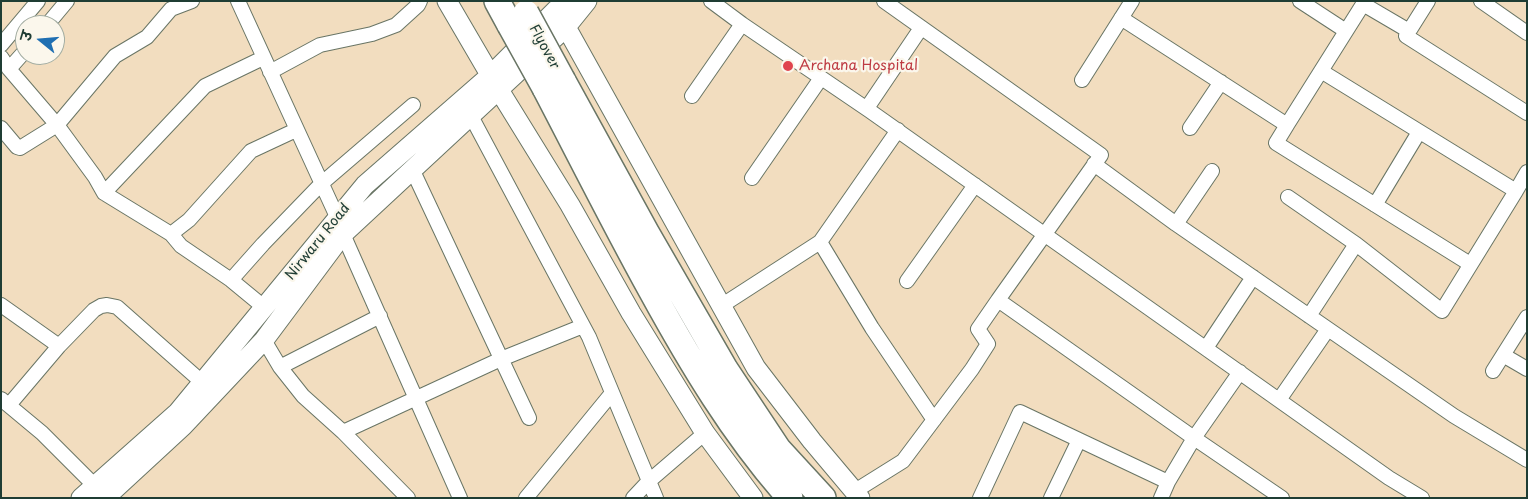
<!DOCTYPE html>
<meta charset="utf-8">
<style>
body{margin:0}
#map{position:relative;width:1528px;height:499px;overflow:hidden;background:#f2ddbf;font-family:"Playpen Sans","Playpen Sans Deva",sans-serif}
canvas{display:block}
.frame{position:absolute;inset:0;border:2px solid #1f3d34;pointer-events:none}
.north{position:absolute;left:15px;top:15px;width:50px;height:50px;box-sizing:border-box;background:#fbf7ec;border:1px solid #a3ada2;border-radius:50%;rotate:287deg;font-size:14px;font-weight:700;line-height:20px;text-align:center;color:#1f3d34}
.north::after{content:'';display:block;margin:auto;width:18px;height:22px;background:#1f6fb2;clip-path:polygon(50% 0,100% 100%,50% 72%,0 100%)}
</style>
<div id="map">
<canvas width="1528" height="499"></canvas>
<div class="frame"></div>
<div class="north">उ</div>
</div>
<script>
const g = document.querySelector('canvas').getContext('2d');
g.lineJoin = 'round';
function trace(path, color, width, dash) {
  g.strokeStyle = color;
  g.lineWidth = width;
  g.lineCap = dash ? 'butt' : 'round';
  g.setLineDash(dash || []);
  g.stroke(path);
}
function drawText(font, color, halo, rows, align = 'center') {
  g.font = font + ' "Playpen Sans",sans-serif';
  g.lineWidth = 4.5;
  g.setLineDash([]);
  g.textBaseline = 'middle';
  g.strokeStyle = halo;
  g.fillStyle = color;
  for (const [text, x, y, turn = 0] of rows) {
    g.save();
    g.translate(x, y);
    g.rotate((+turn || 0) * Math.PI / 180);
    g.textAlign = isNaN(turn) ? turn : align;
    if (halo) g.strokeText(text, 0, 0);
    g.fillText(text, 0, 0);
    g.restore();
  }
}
const street = new Path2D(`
 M238,1L338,219L343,234L460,498
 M711,1L742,24L870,111L1389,478L1422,498
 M884,1L1101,155L998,300L1194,438L1168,482L1161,498
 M1300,1L1346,31
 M1428,1L1406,36L1527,113
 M1481,1L1527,33
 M1363,4L1409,31
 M1121,18L1287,125L1365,1
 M47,25L67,1
 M1,45L38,1
 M1,57L9,69L57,125L115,56L147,37L171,9L192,1
 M9,69L25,51
 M270,72L320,45L372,34L396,25L418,5L420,1
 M1082,80L1132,1
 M692,96L742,24
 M867,108L921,28
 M471,116L589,337L656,498
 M1287,125L1276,143L1470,264
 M1,128L17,147L20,148L57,125L95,177L104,193L171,234
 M1190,128L1221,82
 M898,130L820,242L872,328L934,420
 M1094,164L1176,224L1454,416L1527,460
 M412,169L529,418
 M752,178L821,78
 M1516,191L1527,172
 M104,193L205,86L263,58
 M1288,197L1356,244
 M1375,205L1419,132
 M1176,224L1212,171
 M231,280L263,244L321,184L413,105
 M907,281L975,185
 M1,305L59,346
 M721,306L820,242
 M265,308L231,280L181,246L171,234L189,220L251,151L296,130
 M1309,316L1356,244L1442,311L1516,191L1321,71
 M264,340L280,367L303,396L343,432L408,498
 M1206,348L1253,277
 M1503,355L1527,369
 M280,367L380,316
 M1493,371L1527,317
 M1240,372L1194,438L1282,498
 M1,399L42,433L101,492
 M1279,400L1328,329
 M9,405L59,346L94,310L101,306L107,305L117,307L203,383
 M343,432L501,359L583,326
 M855,491L903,461L972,369L988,344L978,329L998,300
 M526,498L612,393
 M633,498L648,482L705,433
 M980,498L1020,412L1168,482
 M1051,498L1079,440`);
const secondary = new Path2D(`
 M447,1L499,90L570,205L631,313L705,433L753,498
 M561,18L756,368L812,441L860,498
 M81,498L178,412L365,185L491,75L556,10L570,1
 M105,498L183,426L264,340L343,234L566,27L587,1`);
const highway = new Path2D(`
 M497,1L510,25
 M563,81L646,232L725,369L778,449L823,498
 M545,88C580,155 614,223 651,290C691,363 734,435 790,498`);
const highwayBridge = new Path2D(`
 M526,13L563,81
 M510,25L545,88`);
const markers = [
 [788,66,6,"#e0444e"]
];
const streetNames = [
 ["Flyover",544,47,61],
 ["Nirwaru Road",318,242,-51]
];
const healthNames = [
 ["Archana Hospital",799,66]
];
trace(street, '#697565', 16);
trace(secondary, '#697565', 21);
trace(highway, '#697565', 28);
trace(street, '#fff', 14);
trace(secondary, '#fff', 19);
trace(highway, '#fff', 25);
trace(highwayBridge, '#697565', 28, []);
trace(highwayBridge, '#fff', 25);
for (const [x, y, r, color] of markers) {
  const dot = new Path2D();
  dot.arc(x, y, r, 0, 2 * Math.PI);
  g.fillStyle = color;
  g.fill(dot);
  trace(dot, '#fbf7ec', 2);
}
drawText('14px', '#1f3d34', '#fbf7ec', streetNames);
drawText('14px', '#be3a42', '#fbf7ec', healthNames, 'left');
</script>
